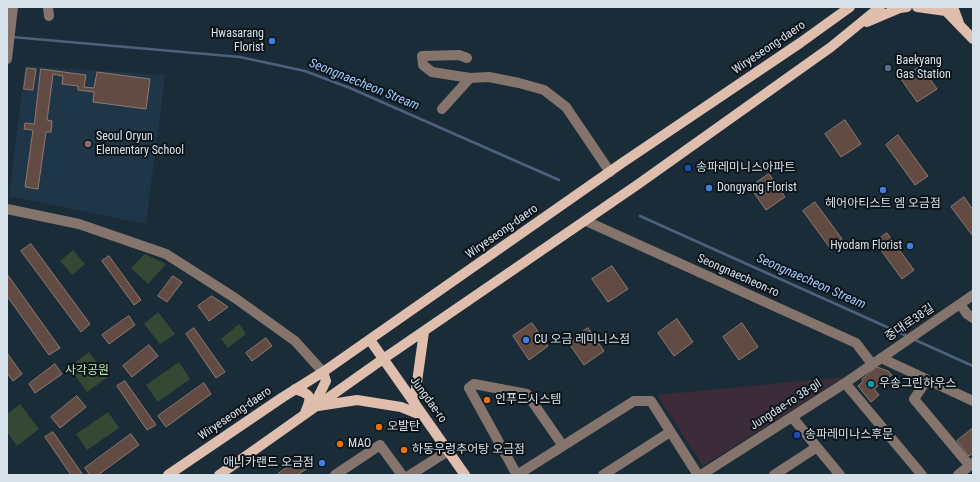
<!DOCTYPE html>
<meta charset="utf-8">
<style>
body{margin:0}
#map{position:relative;width:980px;height:482px;overflow:hidden;background:#1b2c39;font-family:"Roboto Condensed",sans-serif}
canvas{display:block}
.frame{position:absolute;inset:0;border:8px solid #d7e1ea;pointer-events:none}
</style>
<div id="map">
<canvas width="980" height="482"></canvas>
<div class="frame"></div>
</div>
<script>
const g = document.querySelector('canvas').getContext('2d');
g.lineJoin = 'round';
function paint(path, color) {
  g.fillStyle = color;
  g.fill(path, 'evenodd');
}
function trace(path, color, width, dash) {
  g.strokeStyle = color;
  g.lineWidth = width;
  g.lineCap = dash ? 'butt' : 'round';
  g.setLineDash(dash || []);
  g.stroke(path);
}
function drawText(font, color, halo, rows, align = 'center') {
  g.font = font + ' "Roboto Condensed","Noto Sans KR",sans-serif';
  g.lineWidth = 4;
  g.setLineDash([]);
  g.textBaseline = 'middle';
  g.strokeStyle = halo;
  g.fillStyle = color;
  for (const [text, x, y, turn = 0] of rows) {
    g.save();
    g.translate(x, y);
    g.rotate((+turn || 0) * Math.PI / 180);
    g.textAlign = isNaN(turn) ? turn : align;
    if (halo) g.strokeText(text, 0, 0);
    g.fillText(text, 0, 0);
    g.restore();
  }
}
const built = new Path2D(`
 M25,66L165,75L146,224L9,196Z`);
const industrial = new Path2D(`
 M844,377L703,466L657,395Z`);
const green = new Path2D(`
 M73,250L85,264L72,275L60,261Z
 M145,254L166,264L148,284L131,268Z
 M158,312L175,334L160,344L144,324Z
 M239,324L246,334L228,348L221,339Z
 M89,352L108,377L87,392L69,367Z
 M179,362L190,379L158,402L146,385Z
 M20,404L39,429L17,446L7,432V414Z
 M108,412L119,428L87,450L76,434Z`);
const stream = new Path2D(`
 M12,37L240,57L305,71L350,88L559,180
 M640,216L907,336
 M913,339L973,366`);
const building = new Path2D(`
 M921,66L937,89L917,102L901,79Z
 M27,68L36,69L33,90L24,89Z
 M41,69L86,75L84,87L94,88L97,72L150,79L146,109L93,102L94,92L78,90V86L62,84L63,76L53,74L47,120L52,121L51,132H46L38,189L25,187L33,130L24,129L25,123L34,124Z
 M845,120L861,144L841,157L825,134Z
 M898,135L928,176L915,185L886,145Z
 M769,174L785,197L766,210L750,187Z
 M964,197L973,210V236L951,207Z
 M815,202L842,239L830,248L803,211Z
 M887,233L914,270L902,279L875,242Z
 M31,244L90,324L81,332L21,251Z
 M109,256L141,300L134,305L102,261Z
 M612,266L628,289L608,302L592,279Z
 M7,274L60,348L49,355L7,296Z
 M173,276L182,282L167,302L158,296Z
 M212,296L228,307L209,321L198,306Z
 M129,316L135,325L109,344L102,335Z
 M677,319L693,342L674,356L658,333Z
 M532,323L548,346L529,360L513,336Z
 M742,323L758,347L739,360L723,337Z
 M194,328L225,372L216,378L186,334Z
 M588,328L604,351L584,365L568,342Z
 M266,338L272,346L252,361L246,353Z
 M149,345L158,356L132,377L123,366Z
 M7,353L22,374L13,381L7,373Z
 M55,364L62,374L35,393L29,384Z
 M877,367L888,371L892,375L874,389L879,395L871,402L858,386L863,381L862,380Z
 M125,381L156,425L147,430L117,386Z
 M204,383L211,394L166,427L158,416Z
 M77,396L86,407L60,428L51,417Z
 M973,428V453L969,456L957,441Z
 M53,432L83,475H71L45,437Z
 M131,434L139,445L98,475H90L85,468Z
 M301,458L308,468L297,475H279L278,474Z`);
const minor = new Path2D(`
 M48,7L49,16
 M467,58L459,55L422,56L423,65L432,72L470,78L489,77L519,83L544,90L566,107L610,172
 M7,59L13,7
 M442,109L470,78
 M7,209L79,224L166,254L235,298L295,341L323,372
 M586,221L856,343L872,364
 M960,304L967,314L973,318
 M881,358L973,401
 M927,380L914,399L970,466
 M845,383L922,475
 M792,417L840,475
 M335,475L380,445L402,475
 M410,475L448,451
 M517,475L634,401H651L698,475
 M517,475L469,388L474,384L527,394L563,446
 M603,475L670,432
 M701,475L845,383L973,295
 M774,475L817,447
 M958,475L973,463`);
const major = new Path2D(`
 M917,7L946,11
 M942,7L973,39
 M953,7L959,23
 M867,22L900,8L907,7
 M370,340L465,475
 M295,389C312,395 312,396 305,413
 M414,403L424,332
 M314,405L326,381L323,372
 M318,406L357,400L401,407L421,415
 M168,475L283,397L323,372L622,163L800,43L850,7
 M219,475L383,359L637,185L831,47L880,7`);
const markers = [
 [272,41,4,"#3f7fe0"],
 [888,68,4,"#5c6f8a"],
 [88,144,4,"#8d6e63"],
 [688,168,4,"#1a4fb4"],
 [709,188,4,"#3f7fe0"],
 [883,190,4,"#3f7fe0"],
 [910,246,4,"#3f7fe0"],
 [526,340,4,"#3f7fe0"],
 [871,384,4,"#0f9aa8"],
 [487,400,4,"#e8710a"],
 [379,427,4,"#e8710a"],
 [797,435,4,"#1a4fb4"],
 [340,444,4,"#e8710a"],
 [404,450,4,"#e8710a"],
 [322,463,4,"#3f7fe0"]
];
const poiNames = [
 ["Hwasarang",264,34,"right"],
 ["Florist",264,48,"right"],
 ["Baekyang",896,61],
 ["Gas Station",896,75],
 ["Seoul Oryun",96,137],
 ["Elementary School",96,151],
 ["송파레미니스아파트",696,168],
 ["Dongyang Florist",717,188],
 ["헤어아티스트 엠 오금점",883,204,"center"],
 ["Hyodam Florist",902,246,"right"],
 ["CU 오금 레미니스점",534,340],
 ["우송그린하우스",879,384],
 ["인푸드시스템",495,400],
 ["오발탄",387,427],
 ["송파레미나스후문",805,435],
 ["MAO",348,444],
 ["하동우렁추어탕 오금점",412,450],
 ["애니카랜드 오금점",314,463,"right"]
];
const streetNames = [
 ["Wiryeseong-daero",769,48,-34],
 ["Wiryeseong-daero",502,232,-35],
 ["Seongnaecheon-ro",738,276,24],
 ["중대로38길",910,323,-34],
 ["Jungdae-ro",428,400,54],
 ["Jungdae-ro 38-gil",786,405,-33],
 ["Wiryeseong-daero",235,414,-34]
];
const parkNames = [
 ["사각공원",87,371]
];
const waterNames = [
 ["Seongnaecheon Stream",364,85,22],
 ["Seongnaecheon Stream",811,282,24]
];
paint(built, '#1f3648');
paint(industrial, '#3c2c37');
paint(green, '#354833');
trace(stream, '#4c627c', 2.5);
paint(building, '#614b42');
trace(building, '#91796f', 1);
trace(minor, '#84746c', 10);
trace(major, '#dfbeae', 10);
for (const [x, y, r, color] of markers) {
  const dot = new Path2D();
  dot.arc(x, y, r, 0, 2 * Math.PI);
  g.fillStyle = color;
  g.fill(dot);
  trace(dot, '#0c141a', 1.5);
}
drawText('12px', '#d7e1ea', '#0c141a', poiNames, 'left');
drawText('12px', '#d7e1ea', '#0c141a', streetNames);
drawText('12px', '#bae6b4', '#0c141a', parkNames);
drawText('italic 13px', '#a2cafb', '#0c141a', waterNames);
</script>
